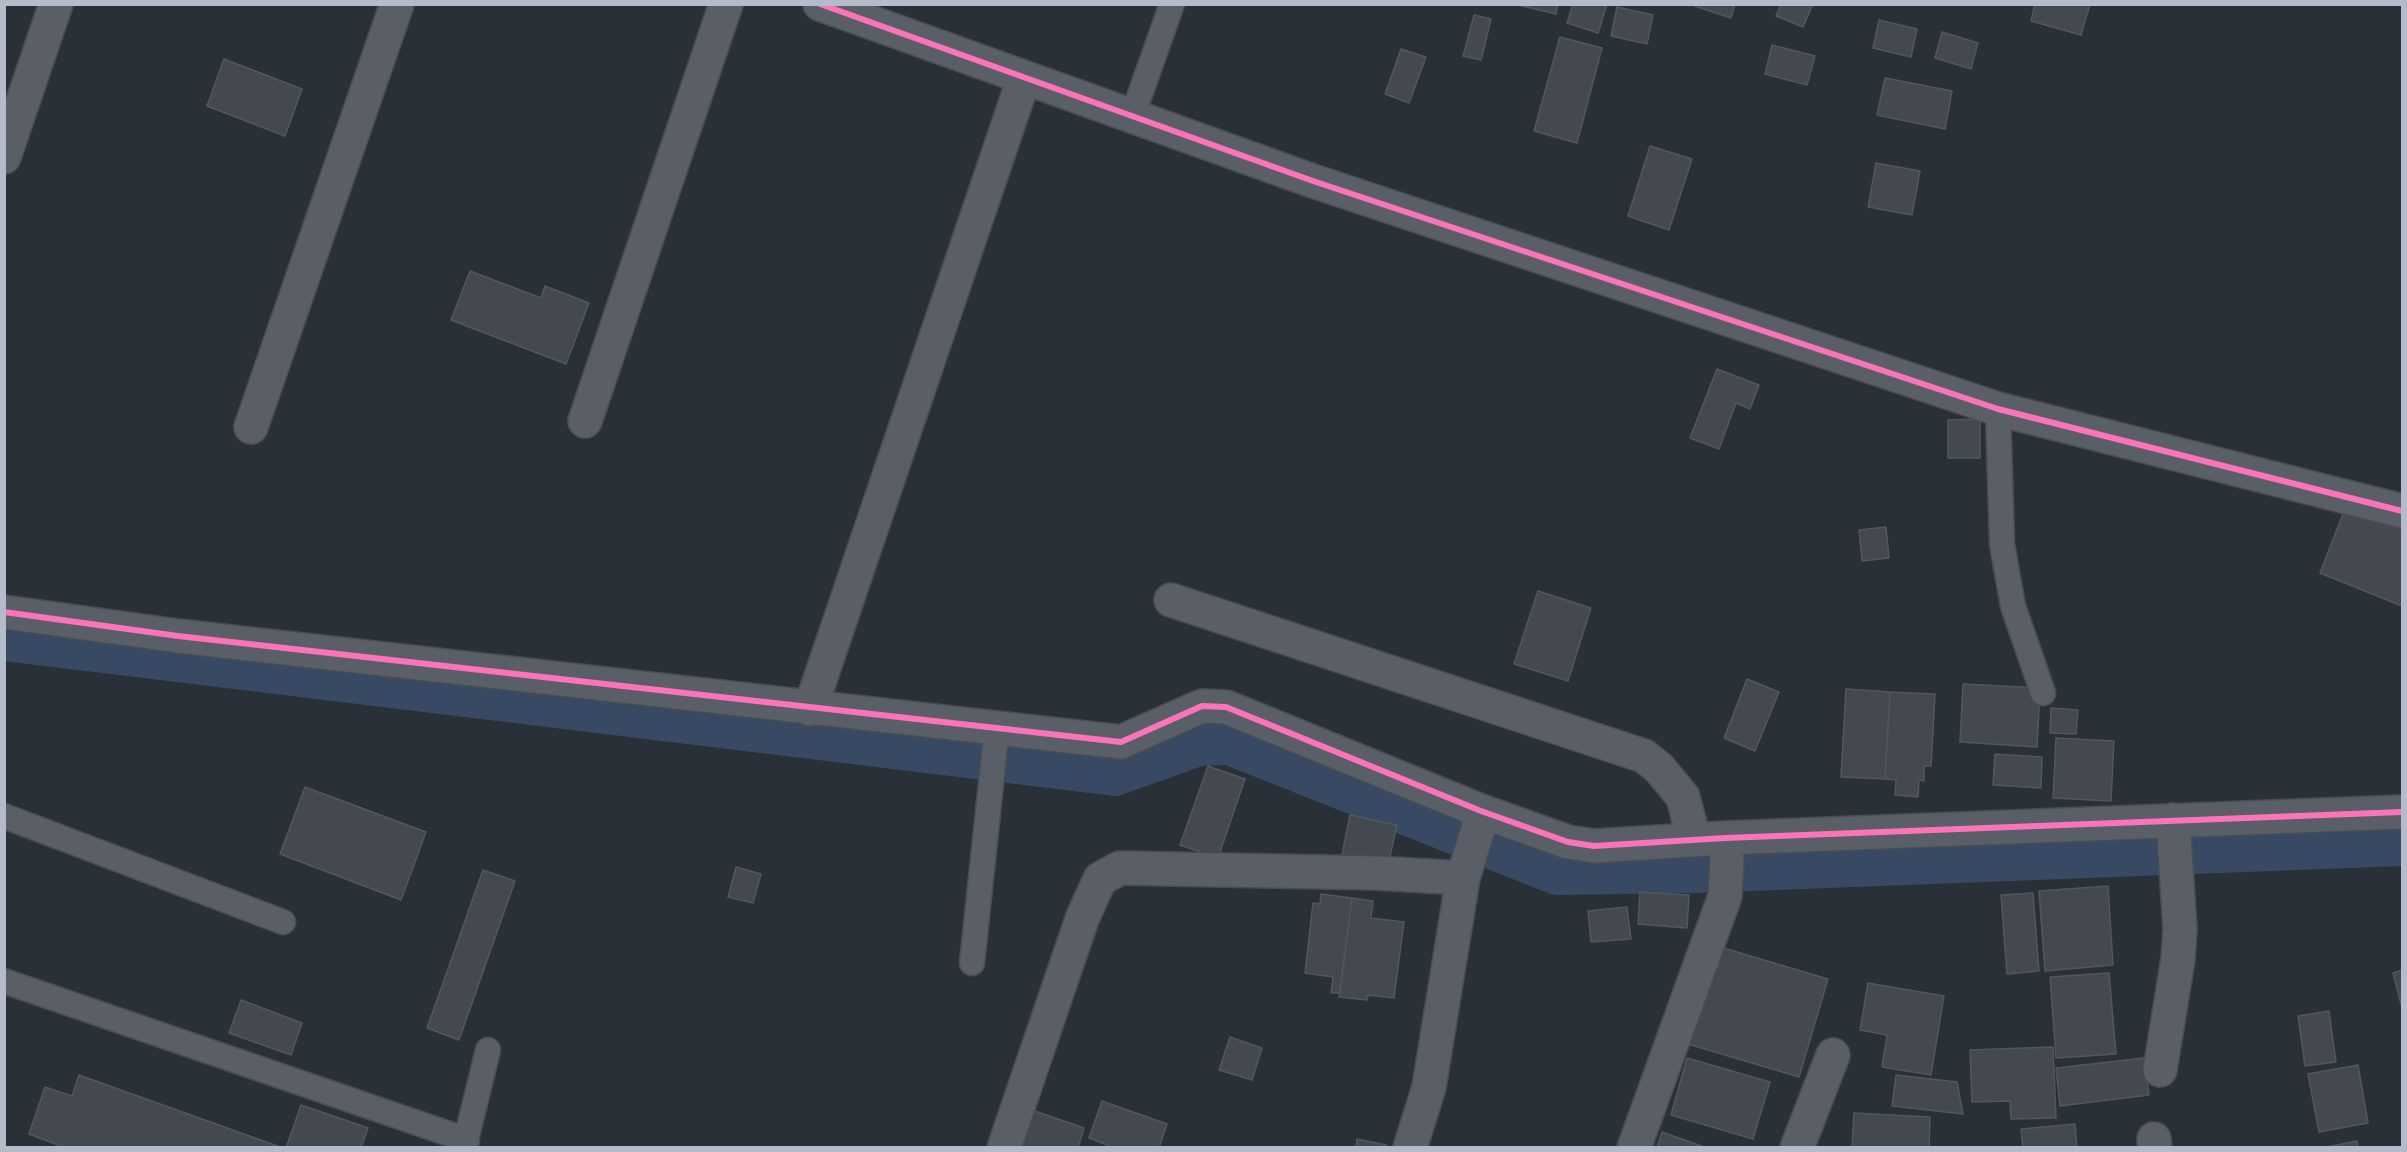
<!DOCTYPE html>
<style>
body{margin:0}
#map{position:relative;width:2407px;height:1152px;overflow:hidden;background:#2a3038;font-family:"Space Grotesk",sans-serif}
canvas{display:block}
.frame{position:absolute;inset:0;border:6px solid #b4bcc9;pointer-events:none}
</style>
<div id="map">
<canvas width="2407" height="1152"></canvas>
<div class="frame"></div>
</div>
<script>
const g = document.querySelector('canvas').getContext('2d');
g.lineJoin = 'round';
function trace(path, color, width, dash) {
  g.strokeStyle = color;
  g.lineWidth = width;
  g.lineCap = dash ? 'butt' : 'round';
  g.setLineDash(dash || []);
  g.stroke(path);
}
function paint(path, color) {
  g.fillStyle = color;
  g.fill(path, 'evenodd');
}
const canal = new Path2D(`
 M4,640L1115,775L1199,745L1229,744L1557,874L1697,872L2402,845`);
const building = new Path2D(`
 M1514,4H1558L1556,14Z
 M1573,4H1607L1598,33L1567,23Z
 M1689,4H1735L1731,18Z
 M1781,4H1813L1803,27L1776,16Z
 M2035,4H2090L2081,35L2031,21Z
 M1617,7L1653,15L1647,44L1611,36Z
 M1474,15L1491,19L1481,60L1463,56Z
 M1879,20L1917,29L1911,57L1873,48Z
 M1942,32L1978,43L1971,69L1935,58Z
 M1560,37L1602,48L1577,143L1534,131Z
 M1772,45L1815,56L1807,85L1765,74Z
 M1401,49L1426,57L1409,103L1385,94Z
 M224,59L302,89L285,136L207,106Z
 M1885,78L1952,91L1945,129L1877,115Z
 M1650,146L1692,159L1669,230L1628,216Z
 M1876,163L1920,171L1912,215L1868,207Z
 M470,271L541,298L545,286L589,303L566,364L451,320Z
 M1717,369L1759,385L1750,409L1736,403L1719,449L1690,438Z
 M1980,419V458H1948V420Z
 M2346,506L2402,529V606L2320,573Z
 M1886,527L1889,558L1862,561L1859,530Z
 M1538,591L1591,608L1568,681L1514,664Z
 M1747,679L1779,692L1755,751L1724,738Z
 M1963,684L2040,688L2037,747L1960,742Z
 M1846,689L1890,692L1885,779L1841,777Z
 M1890,692L1935,694L1931,766H1924V781L1919,780L1918,797L1895,795L1896,780L1885,779Z
 M2051,708L2078,710L2076,734L2050,733Z
 M2056,738L2114,741L2111,801L2053,798Z
 M1995,754L2042,757L2041,788L1993,785Z
 M1208,766L1245,779L1218,858L1180,845Z
 M305,787L426,832L401,900L280,854Z
 M1350,815L1397,825L1388,865L1342,855Z
 M736,867L761,874L753,903L728,897Z
 M483,870L515,881L459,1040L427,1028Z
 M2108,886L2113,965L2045,971L2039,891Z
 M1640,892L1689,895L1687,928L1638,924Z
 M2033,893L2039,971L2007,974L2001,895Z
 M1321,894L1352,898L1340,993H1331L1333,977L1305,973L1313,903L1320,904Z
 M1352,898L1373,901L1371,918L1404,922L1394,998L1368,995L1367,1000L1339,997Z
 M1627,907L1631,939L1591,942L1588,911Z
 M1710,944L1828,979L1799,1077L1681,1042Z
 M2402,970V1008L2393,973Z
 M2109,973L2116,1054L2056,1058L2050,977Z
 M1868,983L1944,996L1931,1075L1882,1067L1887,1035L1860,1030Z
 M241,1000L302,1023L291,1055L229,1033Z
 M2329,1011L2336,1062L2305,1066L2298,1016Z
 M1230,1037L1262,1048L1252,1080L1219,1070Z
 M2053,1047L2056,1118L2011,1119L2010,1101L1972,1102L1970,1050Z
 M1687,1058L1770,1082L1753,1139L1671,1115Z
 M2144,1058L2149,1095L2060,1106L2056,1068Z
 M2358,1065L2368,1123L2319,1132L2308,1074Z
 M79,1075L283,1148H66L29,1134L45,1087L72,1096Z
 M1896,1075L1957,1082L1963,1114L1892,1106Z
 M1102,1101L1167,1124L1159,1148H1115L1089,1138Z
 M301,1105L368,1128L361,1148H286Z
 M1029,1109L1084,1128L1078,1148H1016Z
 M1854,1113L1930,1117L1929,1148H1852Z
 M2075,1124L2077,1148H2023L2021,1129Z
 M1662,1132L1707,1148H1657Z
 M1357,1139L1386,1145V1148H1356Z
 M2357,1141L2358,1148H2322Z`);
const lane = new Path2D(`
 M1132,117L1172,4
 M1998,409L2002,544L2013,606L2043,693
 M4,816L283,922
 M972,963L995,746L1000,727
 M4,981L467,1140
 M464,1148L488,1050`);
const street = new Path2D(`
 M820,4L1313,181L1998,409L2402,511
 M4,157L56,4
 M585,421L726,4
 M251,427L397,4
 M1171,600L1644,756L1659,768L1683,797L1694,840
 M4,612L178,636L1121,742L1202,706L1226,707L1481,811L1568,842L1594,846L1725,838L2402,812
 M810,709L1024,78
 M2160,1070L2178,959L2180,929L2173,820
 M2154,1139L2155,1148
 M1004,1148L1082,919L1100,879L1120,868L1376,873L1463,878
 M1410,1148L1429,1087L1463,878L1478,829L1481,811
 M1634,1148L1725,896L1727,859L1725,838
 M1797,1148L1833,1055`);
const cycleway = new Path2D(`
 M820,4L1313,181L1998,409L2402,511
 M4,612L178,636L1121,742L1202,706L1226,707L1481,811L1568,842L1594,846L1725,838L2402,812`);
trace(canal, '#384963', 42);
paint(building, '#444950');
trace(building, '#52575f', 1.5);
trace(lane, '#484c53', 27);
trace(street, '#484c53', 36);
trace(lane, '#5a5e66', 24);
trace(street, '#5a5e66', 33);
trace(cycleway, '#fb73b8', 6);
</script>
